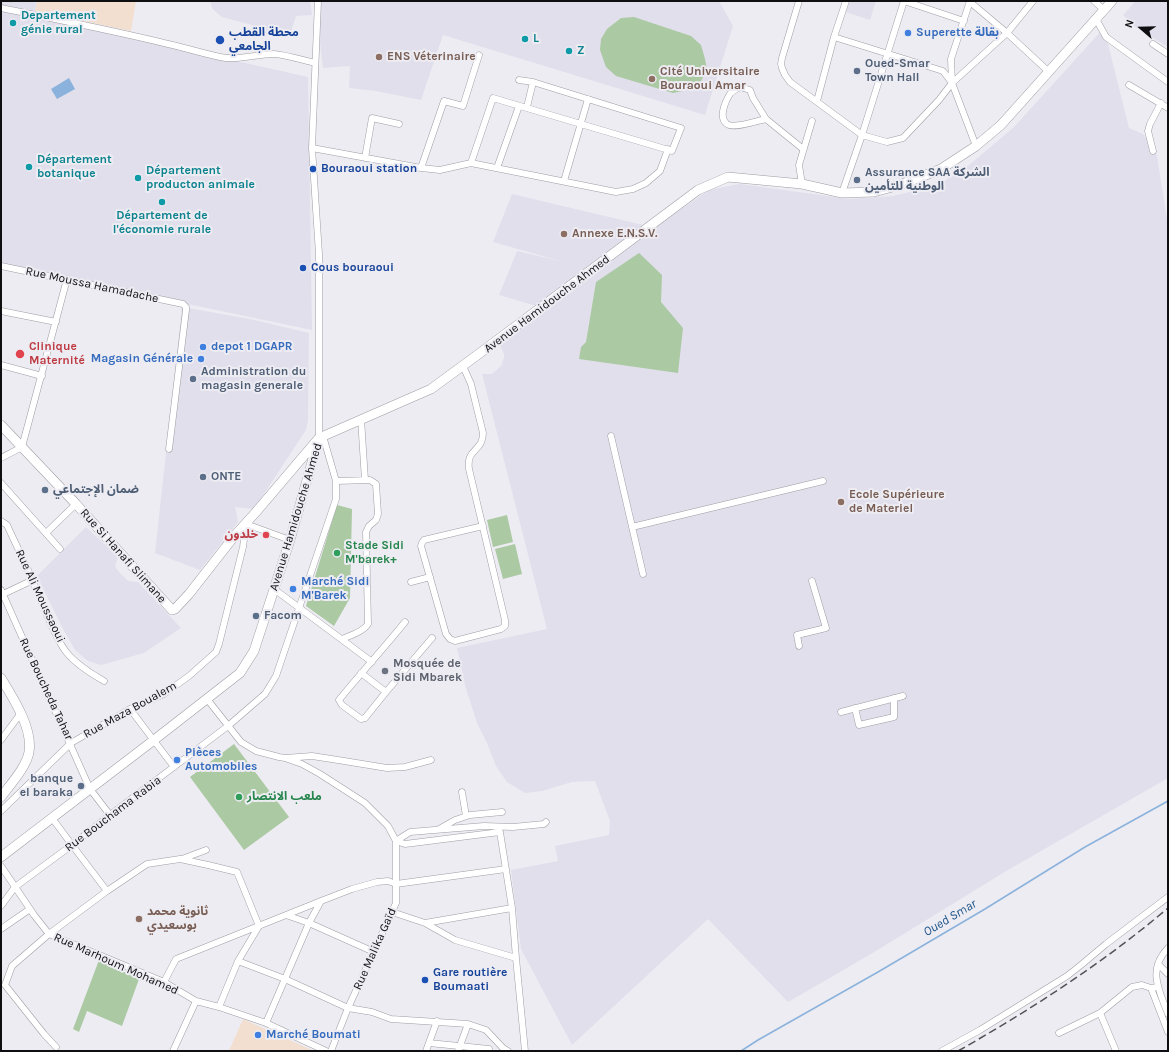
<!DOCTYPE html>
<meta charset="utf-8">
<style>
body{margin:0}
#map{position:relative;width:1169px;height:1052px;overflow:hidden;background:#edecf2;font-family:Karla,sans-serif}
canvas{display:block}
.frame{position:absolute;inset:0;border:2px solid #0f0e11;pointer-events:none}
.north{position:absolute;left:1121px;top:8px;width:40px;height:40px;-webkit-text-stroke:3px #edecf2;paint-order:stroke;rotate:290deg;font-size:11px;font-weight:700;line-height:16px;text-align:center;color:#0f0e11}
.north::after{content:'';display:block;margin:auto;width:14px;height:18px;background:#0f0e11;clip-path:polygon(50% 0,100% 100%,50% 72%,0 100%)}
</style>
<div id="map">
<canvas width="1169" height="1052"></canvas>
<div class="frame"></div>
<div class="north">N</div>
</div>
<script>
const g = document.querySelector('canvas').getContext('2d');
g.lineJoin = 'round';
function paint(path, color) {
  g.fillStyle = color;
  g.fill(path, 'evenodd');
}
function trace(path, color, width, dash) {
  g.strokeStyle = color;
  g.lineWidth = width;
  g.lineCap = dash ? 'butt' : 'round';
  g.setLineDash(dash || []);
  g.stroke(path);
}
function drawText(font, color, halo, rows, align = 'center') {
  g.font = font + ' Karla,"Noto Sans Arabic",sans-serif';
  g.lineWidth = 4;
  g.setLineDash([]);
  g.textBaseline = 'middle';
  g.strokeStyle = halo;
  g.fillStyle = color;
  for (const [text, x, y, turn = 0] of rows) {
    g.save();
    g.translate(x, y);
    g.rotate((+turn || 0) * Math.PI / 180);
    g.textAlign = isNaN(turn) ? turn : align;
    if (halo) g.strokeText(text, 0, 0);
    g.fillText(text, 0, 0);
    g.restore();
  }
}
const commercial = new Path2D(`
 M37,1H136L131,31L35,11Z
 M243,1019L314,1051H229Z`);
const built = new Path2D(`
 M1,1H37L34,16L308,77L312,330L1,265Z
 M210,1H310L312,15L296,16L290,35H262L251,33L252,25L222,17L217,13L212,8Z
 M318,1H719L733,26L705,115L443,35L421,100L376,91L349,88L350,66L323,68L319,33Z
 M850,1H876L870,20L846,12Z
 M1132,1H1168V47L1134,26L1123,15L1134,3Z
 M1104,28L1129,128L1143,134L1157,156L1168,226V778L1008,870L871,954L788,1002L708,919L572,1045L521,949L511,870L558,861L555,846L609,835L610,821L595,781L572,782L542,791L525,793L507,782L496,766L487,743L477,723L466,689L457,648L547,629L482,374H492L501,366L504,358V354L499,344L664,221L709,190L739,184L850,199L893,196L938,185L968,166L1014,127Z
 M512,194L643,225L536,306L499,295L517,251L564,262L493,242Z
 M182,307L250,319L309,333L308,420L306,430L254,509L235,507L238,522L200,570L155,553Z
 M86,527L118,557L115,566L119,572L128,581L138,582L181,628L144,653L101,665L88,661L75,650L62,627L37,576Z`);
const green = new Path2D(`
 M634,17L691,36L701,45L705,59L707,70L701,81L687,90L673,93L616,76L606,67L600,50L601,39L607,29L621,18Z
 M639,253L662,275L661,302L683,328L678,373L579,359L581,347L586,342L596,282Z
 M337,505L352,509L350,598L334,626L306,606Z
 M507,515L513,542L493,547L487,520Z
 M515,544L522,574L503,579L495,549Z
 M234,744L289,817L244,850L190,777Z
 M99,960L139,979L122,1026L87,1011L79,1032L73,1029Z`);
const water = new Path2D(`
 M69,78L75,89L57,99L51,89Z`);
const stream = new Path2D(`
 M741,1051L758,1040L878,972L985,909L1085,847L1168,801`);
const street = new Path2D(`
 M318,1L312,148L319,254V438
 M799,1L782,58L781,64L782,68L785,75L790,82L862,135L887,142L903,138L939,100L952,83L951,59L970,1
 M904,1L964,21
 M1094,1L1104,10
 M970,2L1007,33L1048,71
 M1,8C55,19 110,30 164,43C183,47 201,53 220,57C237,61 256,54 274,54C287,55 302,60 315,63
 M1096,19L1106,37L1168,82
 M834,37L943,71L952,83L976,146
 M1153,44L1168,54
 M952,83L1007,33L1033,1
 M1129,85L1168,108
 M817,101L834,37L846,1
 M527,107L533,82
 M766,119C757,121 737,128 729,125C717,120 725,102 730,94C732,91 737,89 740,87L750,90L753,98L766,119L803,149
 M312,148L421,168L440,170L471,163L616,192L633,189L646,183L660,171L668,149
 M1153,151L1148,131L1150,124L1161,103
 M365,158L372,118L399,124
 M471,163L493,98L672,151L681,128L533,82L519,80
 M421,168L444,101L463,106L479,55
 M497,168L519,106
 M564,181L588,99
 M802,184L799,165L812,121
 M842,193L862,135L904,1
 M1,266L183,304L186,307V310L169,449
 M1,311L56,322
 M1,365L42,376
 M463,366L471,384L483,433C483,452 466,448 469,469L505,620V626L501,629L455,641L450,639L446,634L421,546L422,543L424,540L483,526
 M361,419L365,480
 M323,436L336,481
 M611,436L643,574
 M1,458L22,447L67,279
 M1,483L60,549
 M1,521L7,525C18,549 30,573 40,598C47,614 56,640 67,653C77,665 90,673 104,681
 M632,527L823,481
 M46,533L76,504
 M411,582L430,577
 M274,589L372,662
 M1,590L90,789L110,815
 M1,595L33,580
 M405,622C384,648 361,673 339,700L342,705L361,719L365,718L386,692L432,638
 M799,646L797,635L826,628L812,581
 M361,673L386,692
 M207,699L241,742L256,751L279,757L285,758L312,756L338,760L387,768L405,767L431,760
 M855,708L859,725L894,717V698
 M130,709L174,767
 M841,712L903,696
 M1,740L21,713
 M285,758L302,764L320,774L365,803L388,826L396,841V903L348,1008L331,1051
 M462,792L466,816
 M1,811L71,743L130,709L164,694L189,676L216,652L219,644L243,547L246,524L290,540
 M52,818L72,845L107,891
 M439,829L455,820L470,815L502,812
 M396,841L410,832L484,826L513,827L544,824L546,822
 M182,859L206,850
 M1,866L34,915L49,934L164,982L196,1001L219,1007L266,1023L326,1051
 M1,906L15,887L72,845L110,815L228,726L265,694L276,676L336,499V481L370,480L376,484L378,514L376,520L369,526L366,532L368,624C363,632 351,635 342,639
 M392,912L425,923L455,940L516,958L512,908L500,832L405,844L396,841
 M286,915L309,923L374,952
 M425,923L512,908
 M1,929L30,909
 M1168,948C1147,970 1159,990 1168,1014
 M516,958L525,1051
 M238,961L285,979L348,1008L372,1012L391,1019L468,1024L486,1030L503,1048L508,1051
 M1158,964L1168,974
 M164,982L176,959L321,901L352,889L377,882L388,881L396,884L506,869
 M1151,988L1168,1032
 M1100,1013L1116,1051
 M266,1023L309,923L321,901
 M1059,1033L1100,1013L1132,987L1142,985L1151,988L1157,987
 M429,1043L489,1049
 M56,1047L44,1034L5,985L12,966L49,934L107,891L147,864L180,859L208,865L237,872L259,926L238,961L219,1007
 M173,1051L196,1001
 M426,1051L437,1021
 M458,1051L468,1024
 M942,1051L980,1030L1067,976L1081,965L1106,944L1168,897`);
const secondary = new Path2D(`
 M1,425L76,504L172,610L175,609L189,594L236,534L256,512L319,438L431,389L480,353L698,190L728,177L802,184L842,193L874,192L900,185L941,169L976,146L1001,125L1112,1
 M1,678C13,698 33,728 29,752C27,766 10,785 1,797
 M1,857L154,740L240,673L254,651L290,540L318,441`);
const rail = new Path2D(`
 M958,1051C1032,1009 1103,963 1168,908`);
const markers = [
 [13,23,4,"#0f9aa8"],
 [908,33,4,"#3f7fe0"],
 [525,39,4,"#0f9aa8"],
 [220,40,5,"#1a4fb4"],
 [569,51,4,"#0f9aa8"],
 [379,57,4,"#8d6e63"],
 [857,71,4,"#5c6f8a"],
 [652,79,4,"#8d6e63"],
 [29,167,4,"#0f9aa8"],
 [313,169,4,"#1a4fb4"],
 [138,178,4,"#0f9aa8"],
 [857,180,4,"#5c6f8a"],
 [162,202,4,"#0f9aa8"],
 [564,234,4,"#8d6e63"],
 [303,268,4,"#1a4fb4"],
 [203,347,4,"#3f7fe0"],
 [20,354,5,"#e0444e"],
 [201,359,4,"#3f7fe0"],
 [193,379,4,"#5c6f8a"],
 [203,477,4,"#5c6f8a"],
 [45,490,4,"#5c6f8a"],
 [841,502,4,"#8d6e63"],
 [266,535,4,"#e0444e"],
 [337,553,4,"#2e9e5b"],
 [293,589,4,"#3f7fe0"],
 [256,616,4,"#5c6f8a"],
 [385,671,4,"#6b7280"],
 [177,760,4,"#3f7fe0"],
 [81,786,4,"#5c6f8a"],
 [239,797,4,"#2e9e5b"],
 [139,919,4,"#8d6e63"],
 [425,980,4,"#1a4fb4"],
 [258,1035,4,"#3f7fe0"]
];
const cultureNames = [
 ["Departement",21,16],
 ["génie rural",21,30],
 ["L",533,39],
 ["Z",577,51],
 ["Département",37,160],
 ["botanique",37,174],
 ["Département",146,171],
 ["producton animale",146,185],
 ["Département de",162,216,"center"],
 ["l'économie rurale",162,230,"center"]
];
const transitNames = [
 ["محطة القطب",229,33],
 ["الجامعي",229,47],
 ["Bouraoui station",321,169],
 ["Cous bouraoui",311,268],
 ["Gare routière",433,973],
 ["Boumaati",433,987]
];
const shopNames = [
 ["Superette بقالة",916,33],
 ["depot 1 DGAPR",211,347],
 ["Magasin Générale",193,359,"right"],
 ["Marché Sidi",301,582],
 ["M'Barek",301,596],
 ["Pièces",185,753],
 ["Automobiles",185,767],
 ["Marché Boumati",266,1035]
];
const educationNames = [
 ["ENS Véterinaire",387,57],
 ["Cité Universitaire",660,72],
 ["Bouraoui Amar",660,86],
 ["Annexe E.N.S.V.",572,234],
 ["Ecole Supérieure",849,495],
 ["de Materiel",849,509],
 ["ثانوية محمد",147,912],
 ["بوسعيدي",147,926]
];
const serviceNames = [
 ["Oued-Smar",865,64],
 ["Town Hall",865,78],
 ["Assurance SAA الشركة",865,173],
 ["الوطنية للتأمين",865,187],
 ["Administration du",201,372],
 ["magasin generale",201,386],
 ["ONTE",211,477],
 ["ضمان الإجتماعي",53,490],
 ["Facom",264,616],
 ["banque",73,779,"right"],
 ["el baraka",73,793,"right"]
];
const streetNames = [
 ["Rue Moussa Hamadache",92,285,12],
 ["Avenue Hamidouche Ahmed",547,304,-37],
 ["Avenue Hamidouche Ahmed",296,517,-73],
 ["Rue Si Hanafi Slimane",123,556,48],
 ["Rue Ali Moussaoui",40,596,65],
 ["Rue Boucheda Tahar",46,689,65],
 ["Rue Maza Boualem",130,710,-29],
 ["Rue Bouchama Rabia",113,814,-37],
 ["Rue Malika Gaïd",375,949,-66],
 ["Rue Marhoum Mohamed",116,964,24]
];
const healthNames = [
 ["Clinique",29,347],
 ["Maternité",29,361],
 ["خلدون",258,535,"right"]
];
const leisureNames = [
 ["Stade Sidi",345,546],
 ["M'barek+",345,560],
 ["ملعب الانتصار",247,797]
];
const worshipNames = [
 ["Mosquée de",393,664],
 ["Sidi Mbarek",393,678]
];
const waterNames = [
 ["Oued Smar",950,918,-31]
];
paint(commercial, '#f2dfcf');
paint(built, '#e1dfec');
paint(green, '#abc9a3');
paint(water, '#8bb2dc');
trace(stream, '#8bb2dc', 1.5);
trace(street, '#9e9da3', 7);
trace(secondary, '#9e9da3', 10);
trace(street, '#fff', 6);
trace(secondary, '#fff', 9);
trace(rail, '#535256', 1.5, [8, 4]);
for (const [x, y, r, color] of markers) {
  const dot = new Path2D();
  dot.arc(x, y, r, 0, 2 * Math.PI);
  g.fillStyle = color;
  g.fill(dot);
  trace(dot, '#edecf2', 1.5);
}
drawText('bold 12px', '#0d838f', '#edecf2', cultureNames, 'left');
drawText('bold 12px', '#164399', '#edecf2', transitNames, 'left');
drawText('bold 12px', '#366cbe', '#edecf2', shopNames, 'left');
drawText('bold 12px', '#785e54', '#edecf2', educationNames, 'left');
drawText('bold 12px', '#4e5e75', '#edecf2', serviceNames, 'left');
drawText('12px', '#0f0e11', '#edecf2', streetNames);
drawText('bold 12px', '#be3a42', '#edecf2', healthNames, 'left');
drawText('bold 12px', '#27864d', '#edecf2', leisureNames, 'left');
drawText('bold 12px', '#5b616d', '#edecf2', worshipNames, 'left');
drawText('italic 13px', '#22578d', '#edecf2', waterNames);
</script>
